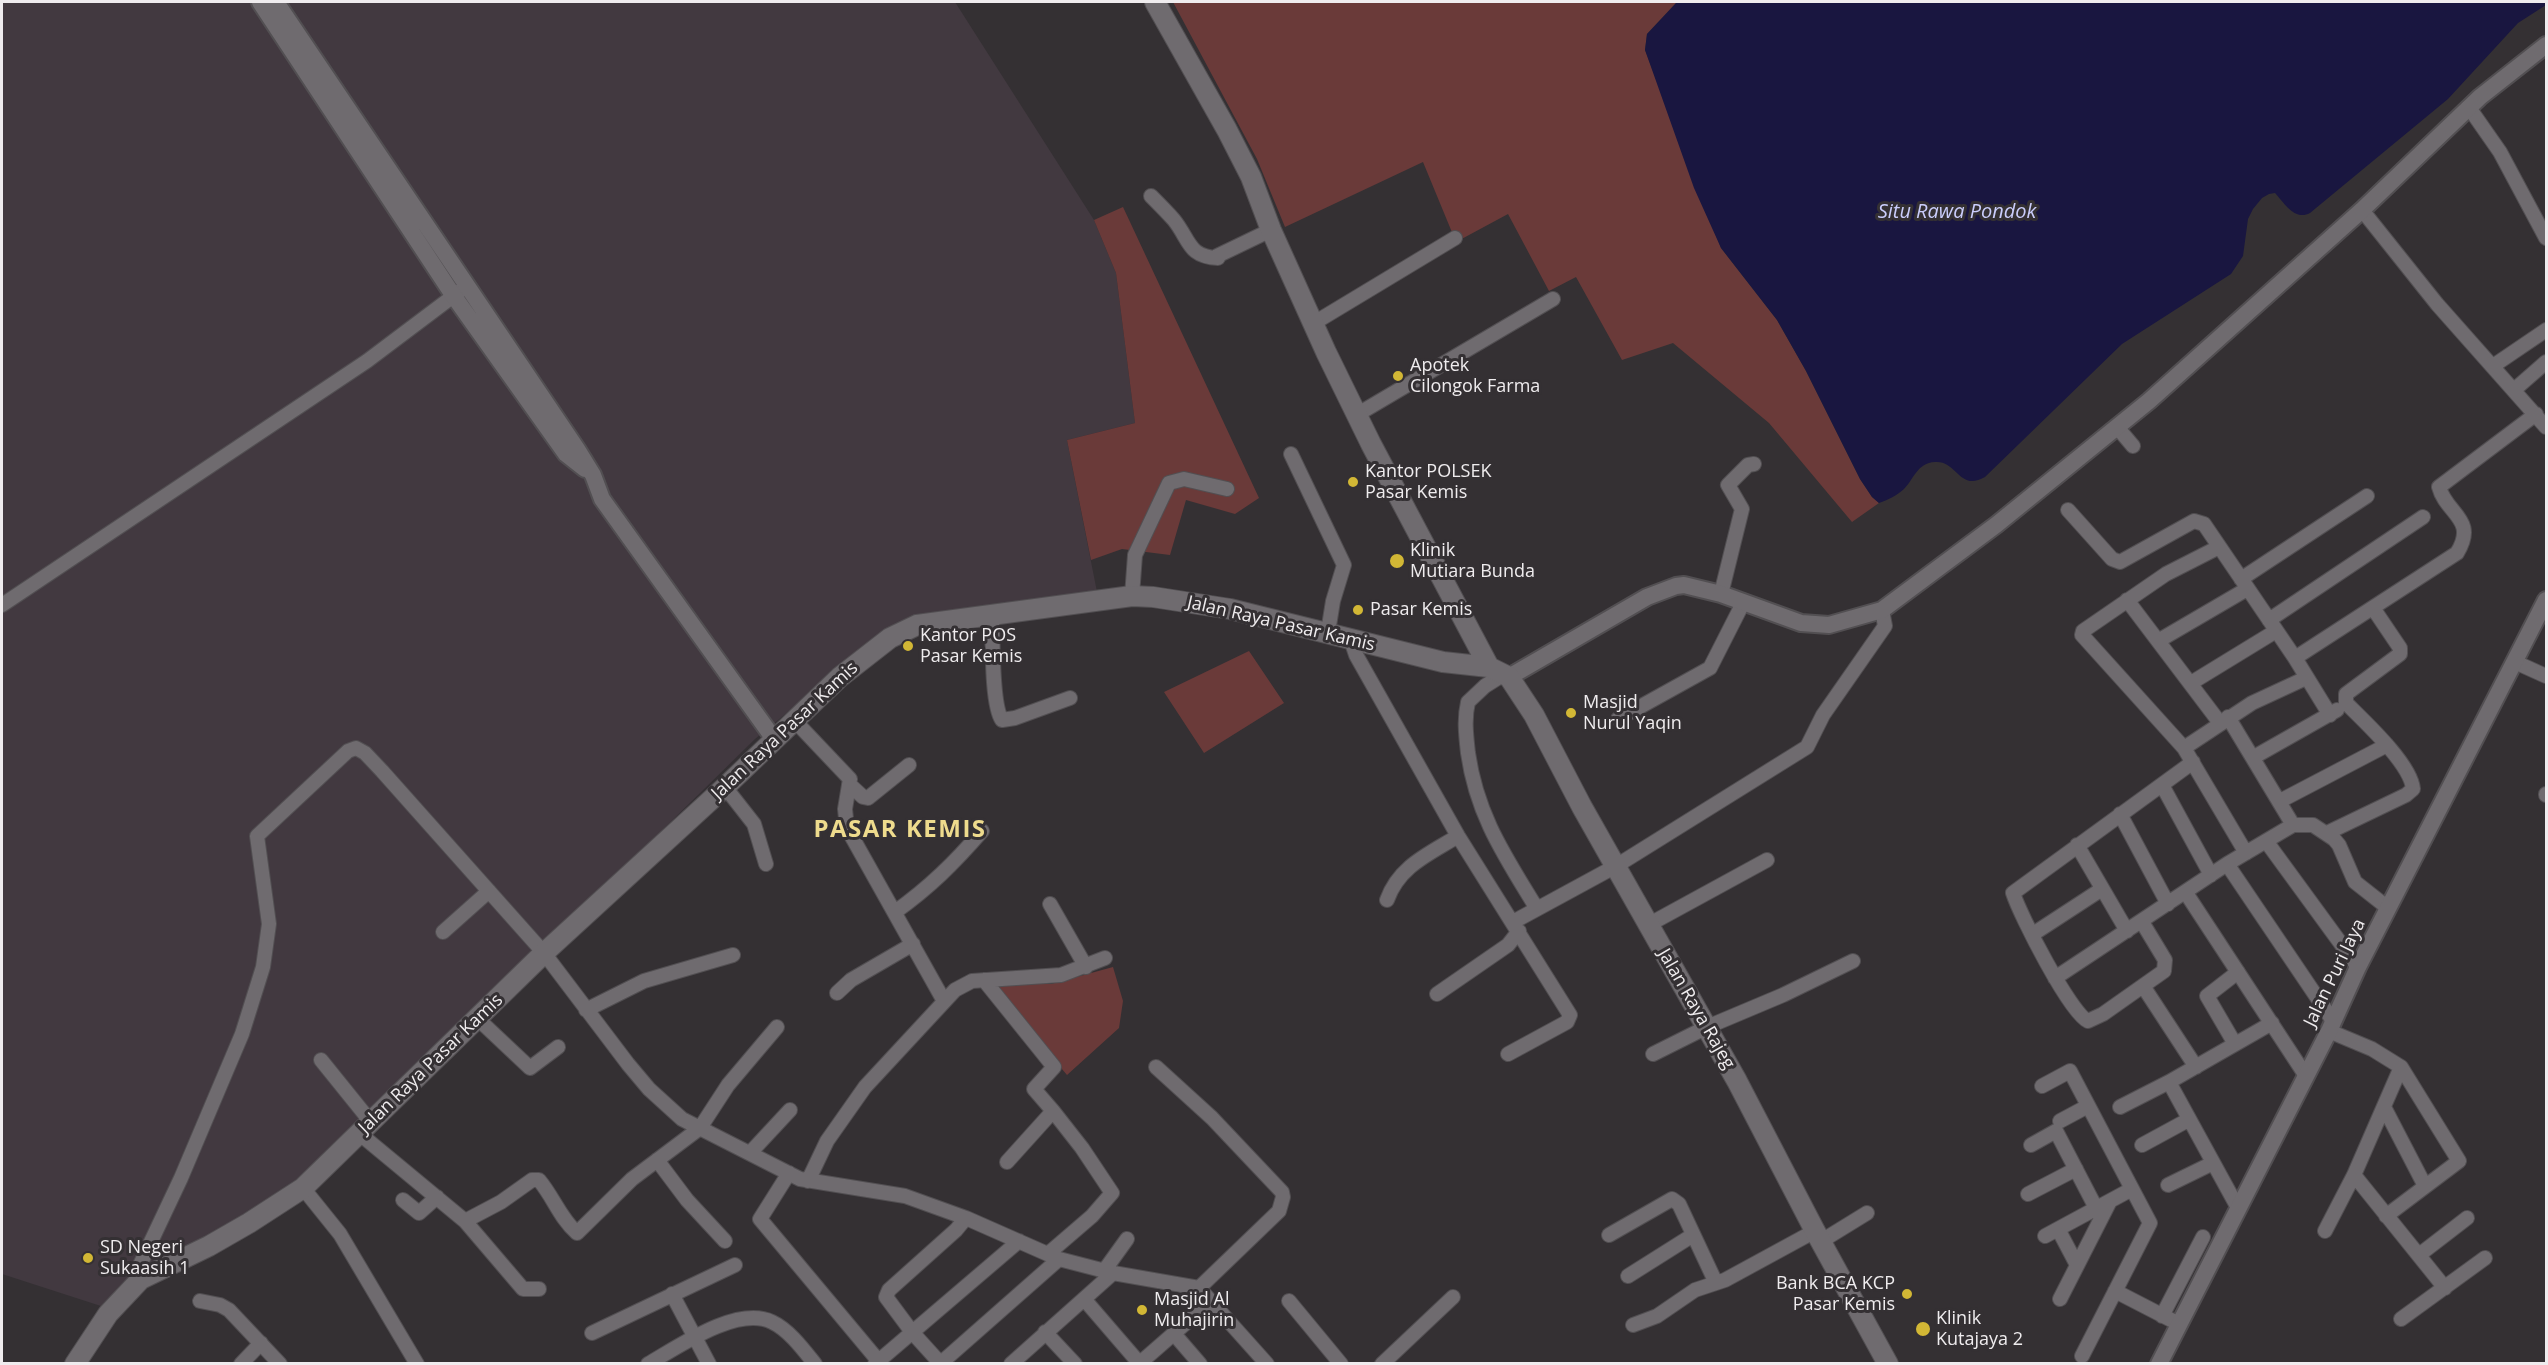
<!DOCTYPE html>
<style>
body{margin:0}
#map{position:relative;width:2548px;height:1365px;overflow:hidden;background:#343033;font-family:"Open Sans",sans-serif}
canvas{display:block}
.frame{position:absolute;inset:0;border:3px solid #efecee;pointer-events:none}
</style>
<div id="map">
<canvas width="2548" height="1365"></canvas>
<div class="frame"></div>
</div>
<script>
const g = document.querySelector('canvas').getContext('2d');
g.lineJoin = 'round';
function paint(path, color) {
  g.fillStyle = color;
  g.fill(path, 'evenodd');
}
function trace(path, color, width, dash) {
  g.strokeStyle = color;
  g.lineWidth = width;
  g.lineCap = dash ? 'butt' : 'round';
  g.setLineDash(dash || []);
  g.stroke(path);
}
function drawText(font, color, halo, rows, align = 'center') {
  g.font = font + ' "Open Sans",sans-serif';
  g.lineWidth = 6;
  g.setLineDash([]);
  g.textBaseline = 'middle';
  g.strokeStyle = halo;
  g.fillStyle = color;
  for (const [text, x, y, turn = 0] of rows) {
    g.save();
    g.translate(x, y);
    g.rotate((+turn || 0) * Math.PI / 180);
    g.textAlign = isNaN(turn) ? turn : align;
    if (halo) g.strokeText(text, 0, 0);
    g.fillText(text, 0, 0);
    g.restore();
  }
}
const built = new Path2D(`
 M2,2H955L1094,220L1116,273L1135,423L1067,440L1097,592L891,627L755,739L299,1187L104,1307L2,1274Z`);
const green = new Path2D(`
 M1173,2H1677L1647,34L1645,50L1721,248L1777,320L1806,371L1860,479L1872,497L1879,503L1852,522L1769,423L1673,343L1622,360L1576,277L1549,291L1508,214L1456,242L1423,162L1285,227L1257,159Z
 M1123,207L1259,498L1235,514L1186,500L1170,555L1122,549L1091,560L1067,440L1135,423L1116,273L1094,220Z
 M1249,651L1284,703L1204,753L1164,692Z
 M1113,967L1123,1001L1119,1028L1067,1075L989,983L1051,984Z`);
const water = new Path2D(`
 M1677,2H2546V5L2518,23L2448,99L2310,213C2295,221 2285,204 2275,193L2269,194L2262,198L2253,209L2248,219L2243,256L2231,274L2122,344L1985,477C1959,492 1957,460 1935,462C1917,463 1914,479 1904,489C1896,496 1888,500 1879,503L1872,497L1860,479L1806,371L1777,320L1721,248L1694,188L1645,50L1647,34Z`);
const minor = new Path2D(`
 M2470,109L2500,152L2546,238
 M1151,196C1159,204 1167,212 1174,220C1190,240 1188,257 1218,258L1217,256L1271,230
 M2362,210L2437,304L2546,427
 M1314,323L1455,238
 M2493,366L2546,330
 M2514,390L2546,362
 M1358,414L1553,299
 M2117,427L2133,446
 M1291,454L1344,565L1333,601L1328,632
 M2068,510L2112,559L2120,562L2194,521L2204,524L2295,658L2330,715
 M2219,547L2166,574L2083,631L2082,635L2184,748L2246,853
 M2241,579L2367,496
 M1721,594L1742,509L1728,485L1748,465L1754,464
 M1132,596L1135,555L1169,483L1184,479L1227,489
 M2127,600L2220,723
 M2,605L367,361L460,291
 M992,615C993,637 991,704 1002,720L1015,718L1070,698
 M2269,620L2423,517
 M1351,640L1356,655L1458,836L1570,1015L1567,1022L1508,1054
 M2158,641L2247,589
 M2295,658L2457,553C2478,519 2446,514 2439,487L2536,414
 M2515,662L2546,676
 M1504,674L1485,686L1468,702C1464,719 1466,735 1468,753C1477,816 1505,856 1537,909
 M2191,683L2276,631
 M2228,717L2293,825
 M1618,719L1710,668L1743,603
 M794,720L850,779L845,809L847,828L944,1001
 M2184,748L2252,703L2306,678
 M2254,757L2337,710
 M849,784L863,797L868,798L909,765
 M2162,785L2211,875
 M725,787L754,824L766,864
 M2546,794V795
 M2280,801L2387,745
 M2120,814L2168,904
 M2327,833L2406,795L2413,789C2411,764 2364,721 2346,703V694L2400,654V648L2373,608
 M2266,841L2358,967
 M2077,845L2127,931
 M2227,864L2333,1021
 M2186,893L2306,1076
 M1387,900C1399,866 1429,854 1458,836
 M1050,904L1086,967
 M895,912C930,887 954,863 982,831
 M1513,922L1616,866L1807,747L1823,715L1885,626L1882,610
 M2142,922L2165,960L2164,971L2103,1014L2088,1021C2070,1013 2020,915 2013,893L2193,762
 M1648,925L1767,860
 M443,932L489,891
 M2033,934L2102,889
 M2055,978L2227,864L2293,825H2313L2334,839L2339,845L2355,882L2388,908
 M984,980L1054,1067L1034,1089L1053,1111
 M2143,986L2196,1067
 M837,993L851,980L913,944
 M1437,994L1508,945L1519,931
 M586,1010L644,981L733,955
 M478,1019L530,1068L558,1047
 M2329,1031L2372,1049L2401,1067L2459,1161L2386,1216
 M2235,1044L2207,996L2238,972
 M1653,1054L1707,1027L1783,995L1853,961
 M321,1060L371,1122
 M1156,1067L1212,1118L1282,1192L1283,1197L1279,1211L1199,1288
 M2169,1082L2238,1208
 M2042,1086L2070,1071L2150,1223L2082,1356
 M2120,1107L2169,1082L2272,1023
 M2384,1107L2425,1186
 M2060,1121L2088,1106
 M360,1134L465,1221L523,1289H539
 M2031,1145L2056,1131L2096,1208
 M2142,1145L2188,1120
 M750,1153L790,1110
 M657,1160L687,1200L725,1241
 M1007,1162L1053,1111L1082,1148L1112,1193L1092,1216L1049,1253
 M789,1173L760,1219L881,1364
 M2354,1175L2445,1288
 M808,1181L827,1141L865,1087L955,990L972,981L1061,975L1105,958
 M2168,1185L2213,1163
 M303,1188L340,1234L417,1364
 M2028,1194L2076,1169
 M403,1200L419,1213L437,1197
 M465,1221L501,1202L532,1180H539C554,1198 560,1218 577,1233L632,1179L700,1128L728,1085L777,1027
 M2058,1229L2077,1265
 M2325,1231L2354,1175L2401,1067
 M1609,1235L1672,1199L1679,1204L1716,1283
 M2045,1236L2132,1189
 M1822,1245L1828,1237L1867,1213
 M2419,1255L2467,1218
 M1104,1271L1127,1239
 M1628,1276L1693,1235
 M141,1279L139,1267L181,1178L242,1034L263,967L269,924L257,836L348,751L356,748L365,753L382,771L544,953L628,1064L649,1089L682,1119L800,1179L905,1196L966,1218L1059,1259L1113,1273L1199,1288L1267,1364
 M2115,1291L2179,1324
 M672,1294L709,1364
 M1084,1299L1140,1364
 M2060,1299L2110,1201
 M200,1301L220,1305L229,1310L280,1364
 M1289,1301L1341,1364
 M2162,1316L2203,1237
 M2401,1319L2485,1258
 M1633,1325L1657,1316L1695,1290L1725,1280L1815,1231
 M1045,1332L1075,1364
 M592,1333L735,1265
 M1175,1335L1200,1364
 M941,1363L1059,1259
 M1140,1363L1211,1301
 M241,1364L261,1343
 M648,1364C678,1347 737,1305 772,1322C789,1330 803,1349 815,1364
 M875,1364L1019,1241
 M941,1364L912,1332L886,1297L889,1290L956,1230L966,1218
 M1011,1364L1113,1273
 M1382,1364L1453,1297`);
const tertiary = new Path2D(`
 M260,2L453,295L566,454L585,469
 M276,2L577,449L593,475L602,499L774,739
 M1509,677L1647,597L1676,586L1684,585L1721,594L1801,623L1829,625L1882,610L1996,525L2149,401L2362,210L2480,97L2546,45
 M2159,1364L2329,1031L2358,967L2546,600`);
const secondary = new Path2D(`
 M1155,2L1227,130L1251,177L1271,230L1326,352L1371,444L1489,667
 M75,1364L108,1314L141,1279L209,1246L249,1223L303,1188L544,953L725,787L840,677L890,638L917,625L1132,596L1153,597L1230,609L1443,662L1489,667L1509,677L1534,715L1582,807L1737,1081L1815,1231L1888,1364`);
const markers = [
 [1398,376,6,"#d2b735"],
 [1353,482,6,"#d2b735"],
 [1397,561,8,"#d2b735"],
 [1358,610,6,"#d2b735"],
 [908,646,6,"#d2b735"],
 [1571,713,6,"#d2b735"],
 [88,1258,6,"#d2b735"],
 [1907,1294,6,"#d2b735"],
 [1142,1310,6,"#d2b735"],
 [1923,1329,8,"#d2b735"]
];
const poiNames = [
 ["Apotek",1410,366],
 ["Cilongok Farma",1410,387],
 ["Kantor POLSEK",1365,472],
 ["Pasar Kemis",1365,493],
 ["Klinik",1410,551],
 ["Mutiara Bunda",1410,572],
 ["Pasar Kemis",1370,610],
 ["Kantor POS",920,636],
 ["Pasar Kemis",920,657],
 ["Masjid",1583,703],
 ["Nurul Yaqin",1583,724],
 ["SD Negeri",100,1248],
 ["Sukaasih 1",100,1269],
 ["Bank BCA KCP",1895,1284,"right"],
 ["Pasar Kemis",1895,1305,"right"],
 ["Masjid Al",1154,1300],
 ["Muhajirin",1154,1321],
 ["Klinik",1936,1319],
 ["Kutajaya 2",1936,1340]
];
const streetNames = [
 ["Jalan Raya Pasar Kamis",1281,624,13],
 ["Jalan Raya Pasar Kamis",785,731,-43],
 ["Jalan Puri Jaya",2335,973,-64],
 ["Jalan Raya Rajeg",1696,1009,60],
 ["Jalan Raya Pasar Kamis",431,1064,-44]
];
const waterNames = [
 ["Situ Rawa Pondok",1957,212]
];
const districtNames = [
 ["PASAR KEMIS",900,830]
];
paint(built, '#423940');
paint(green, '#6a3a39');
paint(water, '#191640');
trace(minor, '#524f52', 16);
trace(tertiary, '#524f52', 20);
trace(secondary, '#524f52', 22);
trace(minor, '#6f6b6f', 14);
trace(tertiary, '#6f6b6f', 16);
trace(secondary, '#6f6b6f', 20);
for (const [x, y, r, color] of markers) {
  const dot = new Path2D();
  dot.arc(x, y, r, 0, 2 * Math.PI);
  g.fillStyle = color;
  g.fill(dot);
  trace(dot, '#343033', 2);
}
drawText('18px', '#efecee', '#343033', poiNames, 'left');
drawText('18px', '#efecee', '#343033', streetNames);
drawText('italic 20px', '#cacdfb', '#343033', waterNames);
g.letterSpacing = '1.5px';
drawText('bold 24px', '#eedb8d', '#343033', districtNames);
g.letterSpacing = '0px';
</script>
